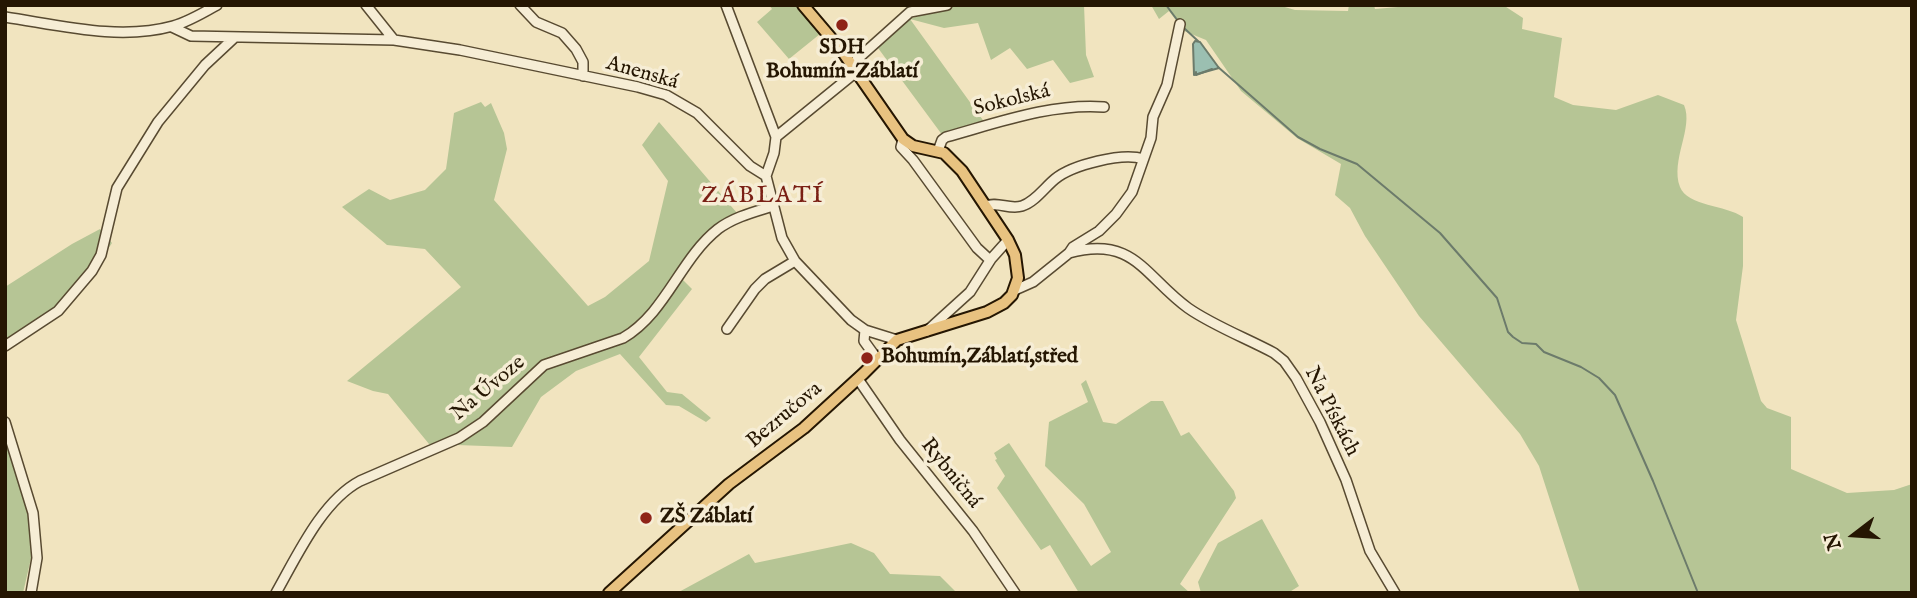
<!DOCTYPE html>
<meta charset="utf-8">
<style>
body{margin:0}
#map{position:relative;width:1917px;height:598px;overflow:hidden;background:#f1e4bf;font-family:"IM FELL English",serif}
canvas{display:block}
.frame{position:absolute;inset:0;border:7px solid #251602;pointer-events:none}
.north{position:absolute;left:1819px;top:500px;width:70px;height:70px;-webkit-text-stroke:5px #f6edd5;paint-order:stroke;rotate:253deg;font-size:19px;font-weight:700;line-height:28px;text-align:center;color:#251602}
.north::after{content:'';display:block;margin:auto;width:24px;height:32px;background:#251602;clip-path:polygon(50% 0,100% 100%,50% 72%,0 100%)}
</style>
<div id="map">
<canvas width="1917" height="598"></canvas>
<div class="frame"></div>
<div class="north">N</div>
</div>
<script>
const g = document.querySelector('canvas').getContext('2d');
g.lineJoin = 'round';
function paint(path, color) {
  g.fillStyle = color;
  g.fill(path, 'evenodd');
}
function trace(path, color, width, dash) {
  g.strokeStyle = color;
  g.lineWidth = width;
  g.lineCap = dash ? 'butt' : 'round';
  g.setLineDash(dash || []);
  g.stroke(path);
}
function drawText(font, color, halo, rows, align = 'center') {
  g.font = font + ' "IM FELL English",serif';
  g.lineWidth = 7;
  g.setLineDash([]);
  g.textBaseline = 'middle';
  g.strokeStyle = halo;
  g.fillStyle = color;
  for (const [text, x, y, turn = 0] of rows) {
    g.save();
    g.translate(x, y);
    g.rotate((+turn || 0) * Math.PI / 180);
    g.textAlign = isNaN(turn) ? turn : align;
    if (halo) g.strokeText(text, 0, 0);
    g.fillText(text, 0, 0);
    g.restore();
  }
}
const green = new Path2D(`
 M769,5H796L820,34L789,59L757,22L772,9Z
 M957,5H1084L1086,55L1094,77L1070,83L1053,60L1027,69L1010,48L991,60L978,23L944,28L910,19L985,123L943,136L878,48L909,19Z
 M1151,5H1278L1295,10L1348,11L1349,5H1374L1375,9L1421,5H1503L1523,18L1522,29L1562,38L1554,97L1573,105L1616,110L1658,95L1684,105C1694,128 1670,160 1680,187C1687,206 1726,205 1743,217V266L1736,320L1761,401L1767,408L1791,417V469L1847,493L1894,490L1912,484V593H1580L1539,466L1520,434L1419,316L1365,236L1350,208L1335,195L1341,164L1297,138L1241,91L1206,40L1184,31L1169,11L1159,19Z
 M481,102L485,107L491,103L504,133L507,149L494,200L588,306L605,297L649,261L668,181L642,145L659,122L737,213L710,231L676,273L692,289L639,357L667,392L682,394L711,418L706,422L679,406L666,405L620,354L576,371L541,397L512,447L429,444L388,394L373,391L347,381L461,287L425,249L387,245L342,207L369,189L390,200L425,190L446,169L454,113Z
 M100,229L112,243C79,293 59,321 5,351V287L72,244Z
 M1086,380L1103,422L1116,424L1151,401H1163L1181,436L1189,432L1234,491L1236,498L1180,584L1190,593H1079L1050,545L1041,550L997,488L1005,476L995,460L997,459L994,453L1009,443L1091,566L1111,552L1084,504L1045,466L1049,422L1088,402L1081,384Z
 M5,436L32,516V554L23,593H5Z
 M1262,519L1299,586L1288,593H1201L1198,582L1218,543Z
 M851,543L874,553L890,574L940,576L957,593H677L749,554L755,563Z`);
const water = new Path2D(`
 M1195,41L1200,42L1219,68L1194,75L1193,44Z`);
const stream = new Path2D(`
 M1166,5L1178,21
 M1184,28L1198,41
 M1218,67L1298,137L1320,149L1357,164L1440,233L1497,298L1508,332L1513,337L1522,343L1536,344L1544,352L1581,367L1599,378L1615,395L1653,481L1698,593
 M1196,72V75L1212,69`);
const minor = new Path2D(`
 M366,5L394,40
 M520,5L536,22L562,33L576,49L583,62V76
 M726,5L776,137L774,153L766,176
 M5,17C59,25 119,41 173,26C188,22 203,13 217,5
 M172,27L191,36L394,40L460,50L638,87L666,95L697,113L750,166L766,176L782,238L795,261L851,320L865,330L897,340
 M852,64L910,12L947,5
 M776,137L856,72
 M903,139L901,147L913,160L977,248L990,260
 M938,151L942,140L946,137C997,123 1051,103 1104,107
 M985,206C998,201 1009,210 1022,206C1035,202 1045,187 1055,179C1072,165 1123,152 1143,159
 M1069,253C1134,235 1145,277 1188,308C1212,325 1248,339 1274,353L1284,361L1296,378L1320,422L1346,480L1370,551L1395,593
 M1015,290L1033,282L1069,253L1073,247L1099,231L1116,214L1132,192L1151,138L1153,117L1167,85L1180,24
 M727,329L755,289L765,279L795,261
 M865,330L864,341L877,359
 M927,331L970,292L991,259L1008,240
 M5,346L58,311L92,271L101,255L117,188L158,122L205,65L235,37
 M858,379L900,440L973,531L1015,593
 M5,422L33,513L37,558L31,593
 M276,593C297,556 322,501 360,481L459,438L483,422L544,365L623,338C666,313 680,259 718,229C734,217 754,212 773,206`);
const major = new Path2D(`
 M609,593L729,484L804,428L864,373L897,340L987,312L1004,303L1012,295L1018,278L1015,255L1008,240L962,171L944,153L913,146L903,139L842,51L803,5`);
const markers = [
 [842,25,7,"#8f2418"],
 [867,358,7,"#8f2418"],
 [646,518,7,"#8f2418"]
];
const poiNames = [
 ["SDH",842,49,"center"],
 ["Bohumín-Záblatí",842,73,"center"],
 ["Bohumín,Záblatí,střed",881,358],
 ["ZŠ Záblatí",660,518]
];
const streetNames = [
 ["Anenská",642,74,16],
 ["Sokolská",1012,101,-14],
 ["Na Úvoze",489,389,-40],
 ["Na Pískách",1331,412,63],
 ["Bezručova",785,416,-40],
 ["Rybničná",950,474,51]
];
const quarterNames = [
 ["ZÁBLATÍ",763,197]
];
paint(green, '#b6c595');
paint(water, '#9bbfb1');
trace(water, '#6c7b6b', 2);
trace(stream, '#6c7b6b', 2);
trace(minor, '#584a31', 12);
trace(major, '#251602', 14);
trace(minor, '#f6edd5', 9);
trace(major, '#e8c280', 10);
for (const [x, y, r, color] of markers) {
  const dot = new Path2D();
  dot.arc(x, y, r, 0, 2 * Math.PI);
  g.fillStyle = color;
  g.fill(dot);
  trace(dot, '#f6edd5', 2.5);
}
drawText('bold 21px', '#251602', '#f6edd5', poiNames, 'left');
drawText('21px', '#251602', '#f6edd5', streetNames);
g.letterSpacing = '2px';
drawText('24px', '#7a1f14', '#f6edd5', quarterNames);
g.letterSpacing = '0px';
</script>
